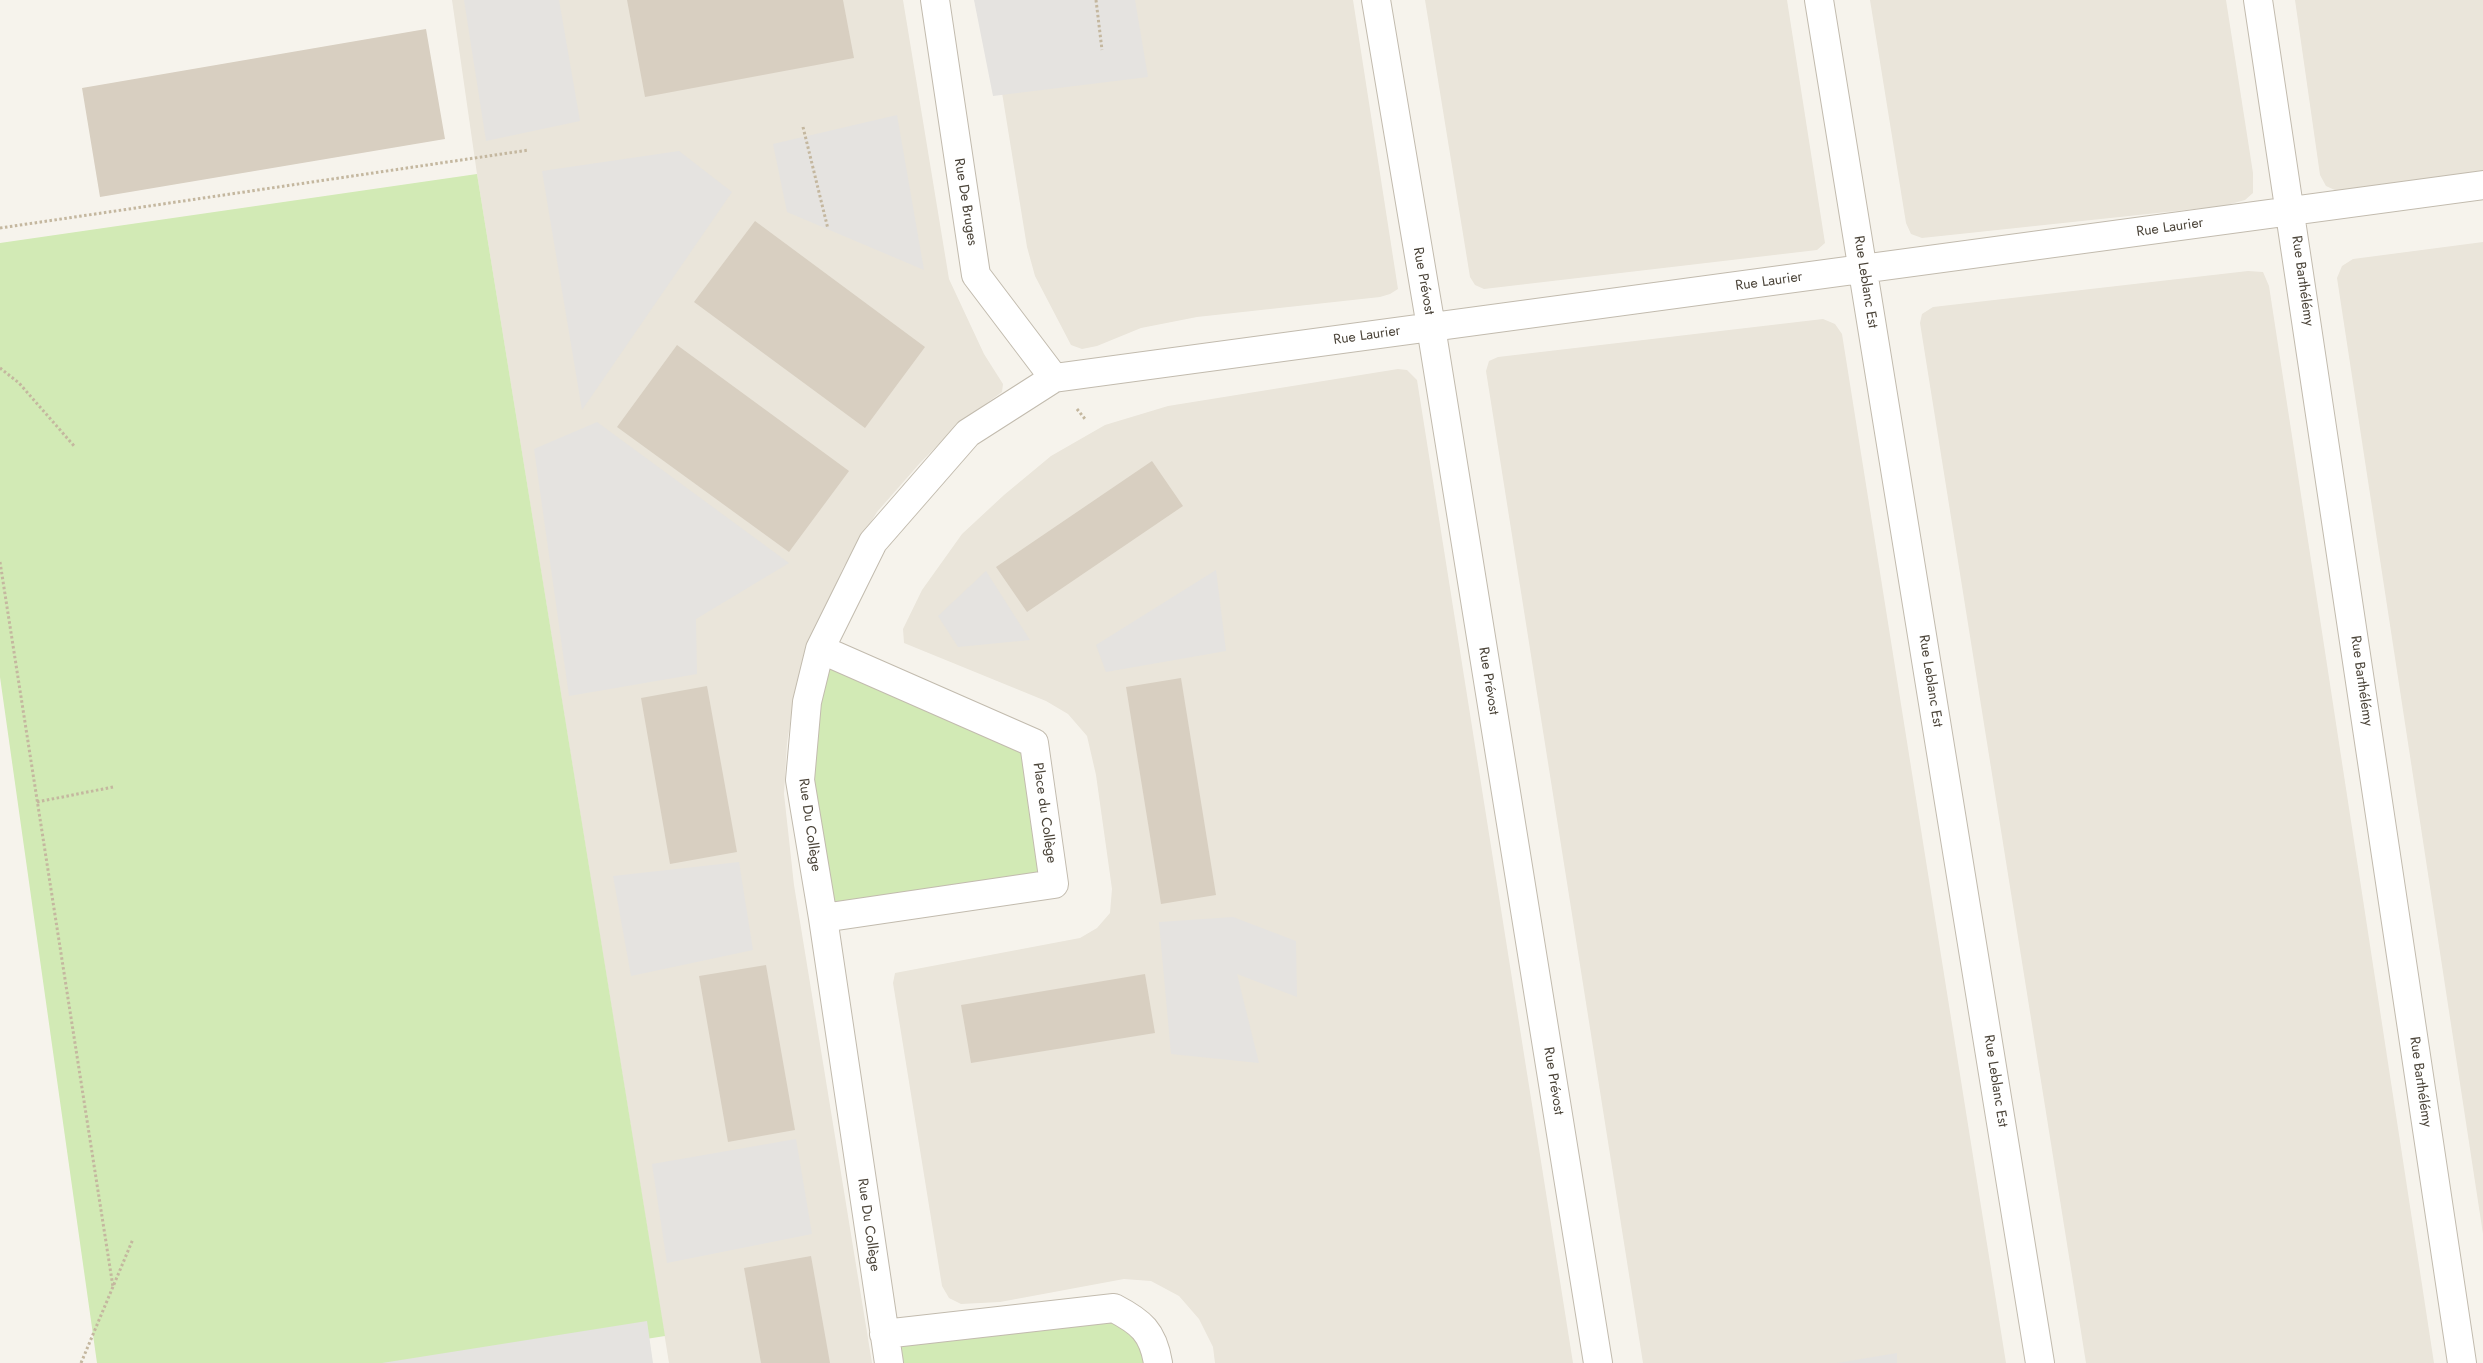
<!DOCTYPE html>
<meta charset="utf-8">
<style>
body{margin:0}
canvas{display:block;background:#f6f3ec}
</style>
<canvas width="2483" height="1363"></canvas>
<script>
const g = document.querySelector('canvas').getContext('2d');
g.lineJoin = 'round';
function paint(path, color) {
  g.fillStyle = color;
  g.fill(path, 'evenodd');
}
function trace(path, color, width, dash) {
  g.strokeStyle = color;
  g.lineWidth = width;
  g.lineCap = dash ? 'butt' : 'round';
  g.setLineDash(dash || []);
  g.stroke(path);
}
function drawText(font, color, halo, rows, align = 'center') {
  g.font = font + ' Jost,sans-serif';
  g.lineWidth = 4;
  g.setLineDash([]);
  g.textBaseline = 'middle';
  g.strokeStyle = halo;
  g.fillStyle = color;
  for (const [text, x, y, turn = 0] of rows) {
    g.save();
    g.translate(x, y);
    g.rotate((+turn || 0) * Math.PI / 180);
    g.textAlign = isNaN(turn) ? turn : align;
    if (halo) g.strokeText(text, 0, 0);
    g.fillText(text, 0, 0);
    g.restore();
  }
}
const residential = new Path2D(`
 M452,0H903L949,279L984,354L1003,384L1002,392L962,421L920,463L877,512L843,568L827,604L794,699L787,743L784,794L794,885L872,1363H669L477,174Z
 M987,0H1353L1398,289L1390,294L1380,297L1197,317L1141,328L1097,346L1082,349L1071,345L1035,276L1027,247Z
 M1425,0H1787L1825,243L1817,250L1484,289L1475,285L1470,277Z
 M1870,0H2226L2253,173V193L2245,200L2223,206L1922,238L1911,234L1906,223Z
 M2295,0H2483V171L2337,191L2326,186L2320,175Z
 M2483,242V1234L2337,278L2342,266L2353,259Z
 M2248,271L2263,272L2269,286L2434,1363H2086L1920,323L1922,314L1933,307Z
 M1823,319L1835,324L1842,334L2006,1363H1643L1486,371L1489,361L1498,357Z
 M1398,369L1407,370L1417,380L1573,1363H1215L1213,1347L1199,1319L1179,1296L1151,1281L1124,1279L1000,1302L961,1304L949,1298L942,1286L893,983L895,973L1080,938L1097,928L1110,913L1112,889L1096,775L1087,736L1068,714L1046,701L904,643L903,629L922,590L962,534L1004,495L1051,456L1105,425L1168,406Z`);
const green = new Path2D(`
 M477,174L665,1336L494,1363H97L0,677V243Z
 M820,649L1034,743L1054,884L823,918L800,780Z
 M1114,1308L1158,1363H889L884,1334Z`);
const parking = new Path2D(`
 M464,0H559L580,121L486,141Z
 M974,0H1135L1148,77L993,96Z
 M897,115L924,270L787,212L773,144Z
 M679,151L732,192L582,410L542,171Z
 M597,422L789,563L696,619L697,674L569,696L534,449Z
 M1216,570L1226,651L1106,672L1096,645Z
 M986,571L1030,640L958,647L938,616Z
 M739,862L753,950L631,976L613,876Z
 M1233,917L1296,941L1297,997L1237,974L1259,1063L1171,1054L1159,922Z
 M796,1139L812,1234L667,1263L652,1164Z
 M647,1321L653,1363H382Z
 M1897,1353V1363H1837Z`);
const building = new Path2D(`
 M627,0H843L854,58L645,97Z
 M426,29L445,139L100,197L82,88Z
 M755,221L925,347L865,428L694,302Z
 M677,345L849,471L789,552L617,427Z
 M1152,461L1183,506L1027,612L996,567Z
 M1181,678L1216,895L1161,904L1126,687Z
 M707,686L737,852L670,864L641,698Z
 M766,965L795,1130L728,1142L699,976Z
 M1145,974L1155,1033L971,1063L961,1005Z
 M811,1256L830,1363H761L744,1268Z`);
const path = new Path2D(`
 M1096,0L1102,50
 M803,127L828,229
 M0,228L529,150
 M0,368L19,383L75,447
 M1077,409L1085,419
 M0,562L113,1287
 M37,802L113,787
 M81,1363L133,1239`);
const minor = new Path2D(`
 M935,0L976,275L1054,378
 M1376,0L1431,327L1598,1363
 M1819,0L2040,1363
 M2258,0L2462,1363
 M820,649L1034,743L1054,884L823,918
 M884,1334L1114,1308C1141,1322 1153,1332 1158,1363
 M889,1363L823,918L800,780L807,702L820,649L873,542L968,433L1054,378L2483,185`);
const streetNames = [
 ["Rue De Bruges",965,202,81],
 ["Rue Laurier",2170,228,-8],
 ["Rue Prévost",1423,281,80],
 ["Rue Barthélémy",2302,281,82],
 ["Rue Laurier",1769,282,-8],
 ["Rue Leblanc Est",1865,282,81],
 ["Rue Laurier",1367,336,-8],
 ["Rue Prévost",1488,681,81],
 ["Rue Leblanc Est",1930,681,81],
 ["Rue Barthélémy",2361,681,82],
 ["Place du Collège",1044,813,82],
 ["Rue Du Collège",809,825,82],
 ["Rue Prévost",1553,1081,81],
 ["Rue Leblanc Est",1995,1081,81],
 ["Rue Barthélémy",2420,1082,82],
 ["Rue Du Collège",868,1225,82]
];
paint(residential, '#eae5da');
paint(green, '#d2eab5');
paint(parking, '#e5e3e0');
paint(building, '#d8cfc1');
trace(minor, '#c2bbae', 30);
trace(path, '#c4b79f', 3, [2.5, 2.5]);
trace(minor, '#fff', 28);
drawText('14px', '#4b4439', '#fff', streetNames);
</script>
